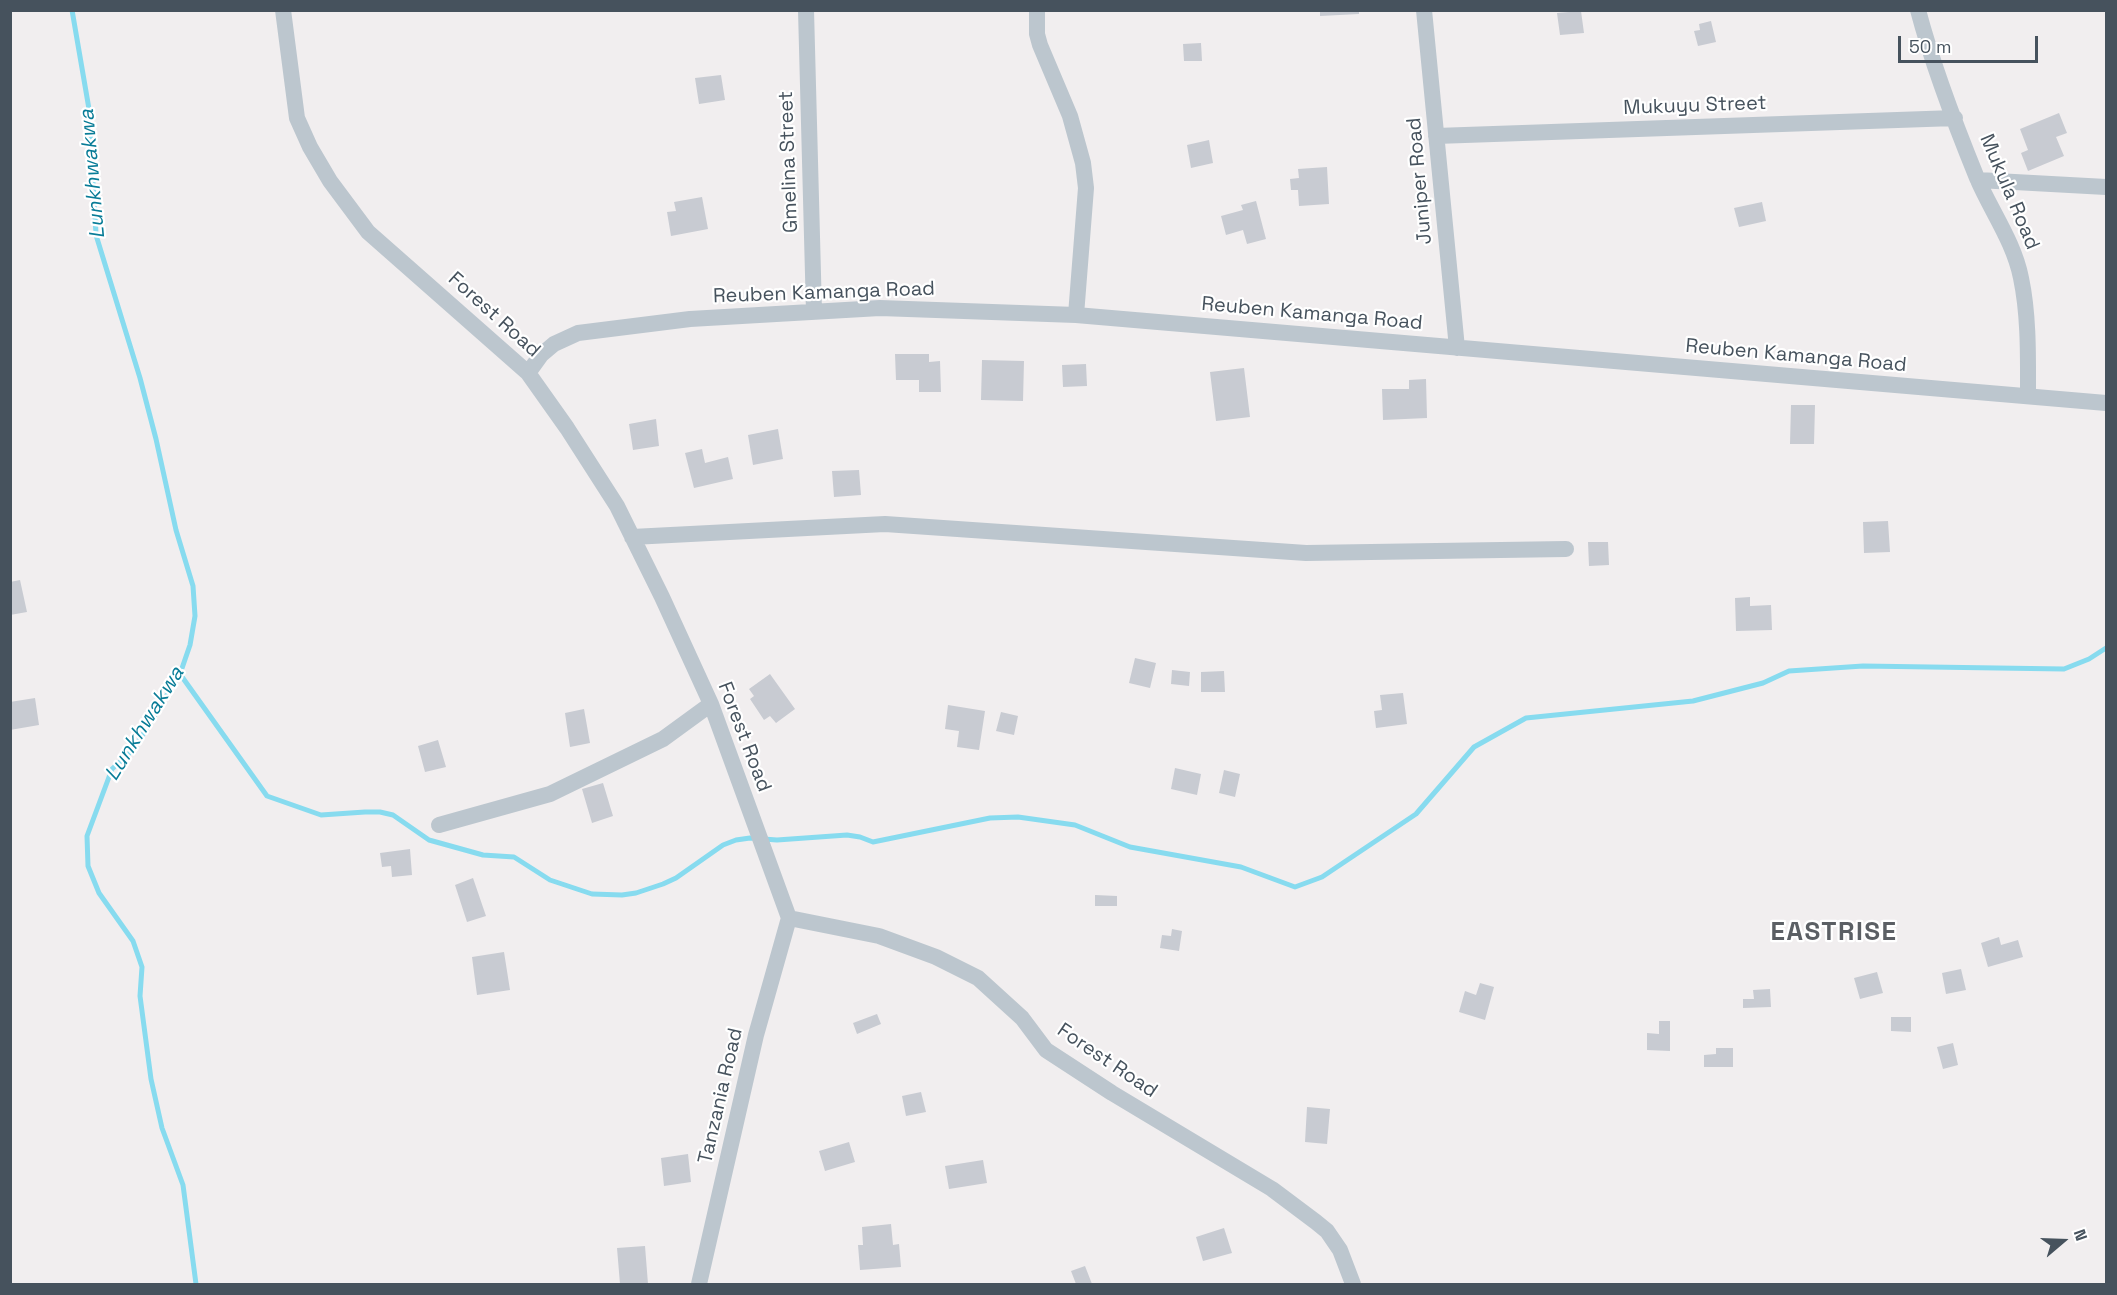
<!DOCTYPE html>
<style>
body{margin:0}
#map{position:relative;width:2117px;height:1295px;overflow:hidden;background:#f1eeef;font-family:"Space Grotesk",sans-serif}
canvas{display:block}
.frame{position:absolute;inset:0;border:12px solid #46525d;pointer-events:none}
.north{position:absolute;left:2033px;top:1211px;width:60px;height:60px;-webkit-text-stroke:4px #fff;paint-order:stroke;rotate:71deg;font-size:16px;font-weight:700;line-height:24px;text-align:center;color:#46525d}
.north::after{content:'';display:block;margin:auto;width:21px;height:27px;background:#46525d;clip-path:polygon(50% 0,100% 100%,50% 72%,0 100%)}
.scale{position:absolute;left:1898px;top:36px;width:140px;height:27px;box-sizing:border-box;border:3px solid #46525d;border-top:0;padding-left:8px;font-size:18px;line-height:21px;white-space:nowrap;color:#46525d;-webkit-text-stroke:4px #fff;paint-order:stroke}
</style>
<div id="map">
<canvas width="2117" height="1295"></canvas>
<div class="frame"></div>
<div class="north">N</div>
<div class="scale">50 m</div>
</div>
<script>
const g = document.querySelector('canvas').getContext('2d');
g.lineJoin = 'round';
function trace(path, color, width, dash) {
  g.strokeStyle = color;
  g.lineWidth = width;
  g.lineCap = dash ? 'butt' : 'round';
  g.setLineDash(dash || []);
  g.stroke(path);
}
function paint(path, color) {
  g.fillStyle = color;
  g.fill(path, 'evenodd');
}
function drawText(font, color, halo, rows, align = 'center') {
  g.font = font + ' "Space Grotesk",sans-serif';
  g.lineWidth = 4.5;
  g.setLineDash([]);
  g.textBaseline = 'middle';
  g.strokeStyle = halo;
  g.fillStyle = color;
  for (const [text, x, y, turn = 0] of rows) {
    g.save();
    g.translate(x, y);
    g.rotate((+turn || 0) * Math.PI / 180);
    g.textAlign = isNaN(turn) ? turn : align;
    if (halo) g.strokeText(text, 0, 0);
    g.fillText(text, 0, 0);
    g.restore();
  }
}
const stream = new Path2D(`
 M72,10L89,109L96,235L140,378L156,439L176,530L193,586L195,616L190,645L180,674L134,749L112,769L87,836L88,866L99,893L133,941L142,967L140,996L151,1079L162,1128L183,1185L196,1284
 M180,674L267,796L321,815L365,812H380L393,815L429,840L483,855L514,857L550,880L592,894L622,895L636,893L663,884L676,878L723,845L736,840L750,838L777,840L847,835L860,837L873,842L990,818L1018,817L1075,825L1130,847L1241,867L1295,887L1322,877L1416,814L1474,747L1526,718L1693,701L1763,683L1789,671L1863,666L2064,669L2089,659L2106,648`);
const building = new Path2D(`
 M1320,10H1359V14L1320,16Z
 M1581,11L1584,33L1560,35L1557,13Z
 M1711,21L1716,42L1698,46L1694,31L1700,30L1699,24Z
 M1201,43L1202,61H1184L1183,44Z
 M721,75L725,100L699,104L695,78Z
 M2059,113L2067,133L2056,137L2064,156L2028,171L2021,153L2028,150L2020,129Z
 M1209,140L1213,163L1191,168L1187,145Z
 M1327,167L1329,204L1299,206L1298,190H1291L1290,179L1299,178L1298,169Z
 M702,197L708,229L671,236L667,212L676,211L674,202Z
 M1256,201L1266,239L1247,244L1243,230L1226,235L1221,216L1243,210L1241,205Z
 M1762,202L1766,221L1739,227L1734,208Z
 M895,354H929V362L940,361L941,392H919V380H896Z
 M982,360L1024,361L1023,401L981,400Z
 M1086,364L1087,386L1063,387L1062,365Z
 M1244,368L1250,417L1216,421L1210,372Z
 M1426,379L1427,418L1383,420L1382,389H1409V380Z
 M1791,405H1815L1814,444H1790Z
 M656,419L659,446L633,450L629,424Z
 M778,429L783,459L753,465L748,435Z
 M702,449L705,463L728,457L733,479L694,488L685,453Z
 M859,470L861,495L834,497L832,471Z
 M1888,521L1890,552L1864,553L1863,522Z
 M1588,542H1608L1609,565L1589,566Z
 M20,580L27,612L10,615V582Z
 M1750,597V606L1771,605L1772,630L1736,631L1735,598Z
 M1135,658L1156,663L1150,688L1129,683Z
 M1172,670L1190,672L1189,686L1171,684Z
 M1224,671L1225,692H1201V672Z
 M770,674L795,709L776,723L770,716L764,720L750,699L754,696L749,689Z
 M1403,693L1407,724L1376,728L1374,711L1382,710L1380,695Z
 M35,698L39,725L10,730V702Z
 M948,705L985,711L979,750L957,747L959,731L945,729Z
 M584,709L590,743L570,747L565,713Z
 M1001,712L1018,716L1014,735L996,731Z
 M438,740L446,767L425,772L418,746Z
 M1175,768L1201,774L1197,795L1171,789Z
 M1224,770L1240,774L1235,797L1219,793Z
 M603,783L613,816L592,823L582,789Z
 M410,849L412,875L392,877L391,866L382,867L380,853Z
 M473,878L486,916L467,922L455,885Z
 M1095,895L1117,896V906H1095Z
 M1172,929L1182,931L1179,951L1160,948L1162,935L1171,936Z
 M1999,937L2001,945L2018,940L2023,957L1988,967L1981,943Z
 M504,952L510,990L477,995L472,957Z
 M1961,969L1966,990L1946,994L1942,973Z
 M1877,972L1883,993L1860,999L1854,978Z
 M1480,983L1494,987L1485,1020L1459,1012L1465,991L1476,995Z
 M1770,989L1771,1007L1743,1008V999H1754L1753,990Z
 M877,1014L881,1024L857,1034L853,1023Z
 M1891,1017H1911V1032L1891,1031Z
 M1659,1021H1670V1051L1647,1050V1033L1659,1034Z
 M1953,1043L1958,1065L1943,1069L1937,1047Z
 M1716,1048H1733V1067H1704V1055L1716,1054Z
 M921,1092L926,1112L906,1116L902,1096Z
 M1307,1107L1330,1109L1327,1144L1305,1142Z
 M849,1142L855,1162L825,1171L819,1151Z
 M688,1154L691,1182L664,1186L661,1158Z
 M983,1160L987,1183L949,1189L945,1166Z
 M891,1224L893,1245L899,1244L901,1267L860,1270L858,1245H863L862,1227Z
 M1224,1228L1232,1253L1203,1261L1196,1237Z
 M645,1246L648,1284H620L617,1248Z
 M1085,1266L1092,1284H1076L1071,1271Z`);
const minor = new Path2D(`
 M283,10L297,118L310,147L330,181L368,232L528,373L567,428L617,506L662,597L711,704L789,918
 M806,10L814,312
 M1037,10V34L1040,45L1070,116L1083,163L1086,188L1076,315
 M1424,10L1457,348
 M1918,10C1933,67 1955,124 1977,178C1991,211 2014,242 2021,278C2029,316 2028,358 2028,396
 M1436,136L1955,118
 M1978,180L2106,187
 M528,373L541,355L554,344L578,333L690,319L880,308L1076,315L2106,403
 M632,537L885,524L1306,553L1566,549
 M439,825L550,794L663,739L711,704
 M789,918L879,936L936,957L978,978L1022,1018L1046,1050L1112,1093L1272,1189L1316,1222L1327,1231L1340,1250L1353,1284
 M699,1284L756,1035L789,918`);
const streetNames = [
 ["Mukuyu Street",1695,106,-2],
 ["Gmelina Street",789,162,-92],
 ["Juniper Road",1420,181,-95],
 ["Mukula Road",2009,192,67],
 ["Reuben Kamanga Road",824,293,-2],
 ["Reuben Kamanga Road",1312,314,5],
 ["Forest Road",494,315,42],
 ["Reuben Kamanga Road",1796,356,5],
 ["Forest Road",744,737,69],
 ["Forest Road",1107,1061,34],
 ["Tanzania Road",721,1096,-77]
];
const waterNames = [
 ["Lunkhwakwa",93,174,-95],
 ["Lunkhwakwa",145,724,-58]
];
const districtNames = [
 ["EASTRISE",1834,933]
];
trace(stream, '#87dbef', 5);
paint(building, '#c8cbd2');
trace(minor, '#bcc6ce', 16);
drawText('20px', '#46525d', '#fff', streetNames);
drawText('italic 21px', '#087c97', '#fff', waterNames);
g.letterSpacing = '1.5px';
drawText('bold 26px', '#5b5f64', '#fff', districtNames);
g.letterSpacing = '0px';
</script>
